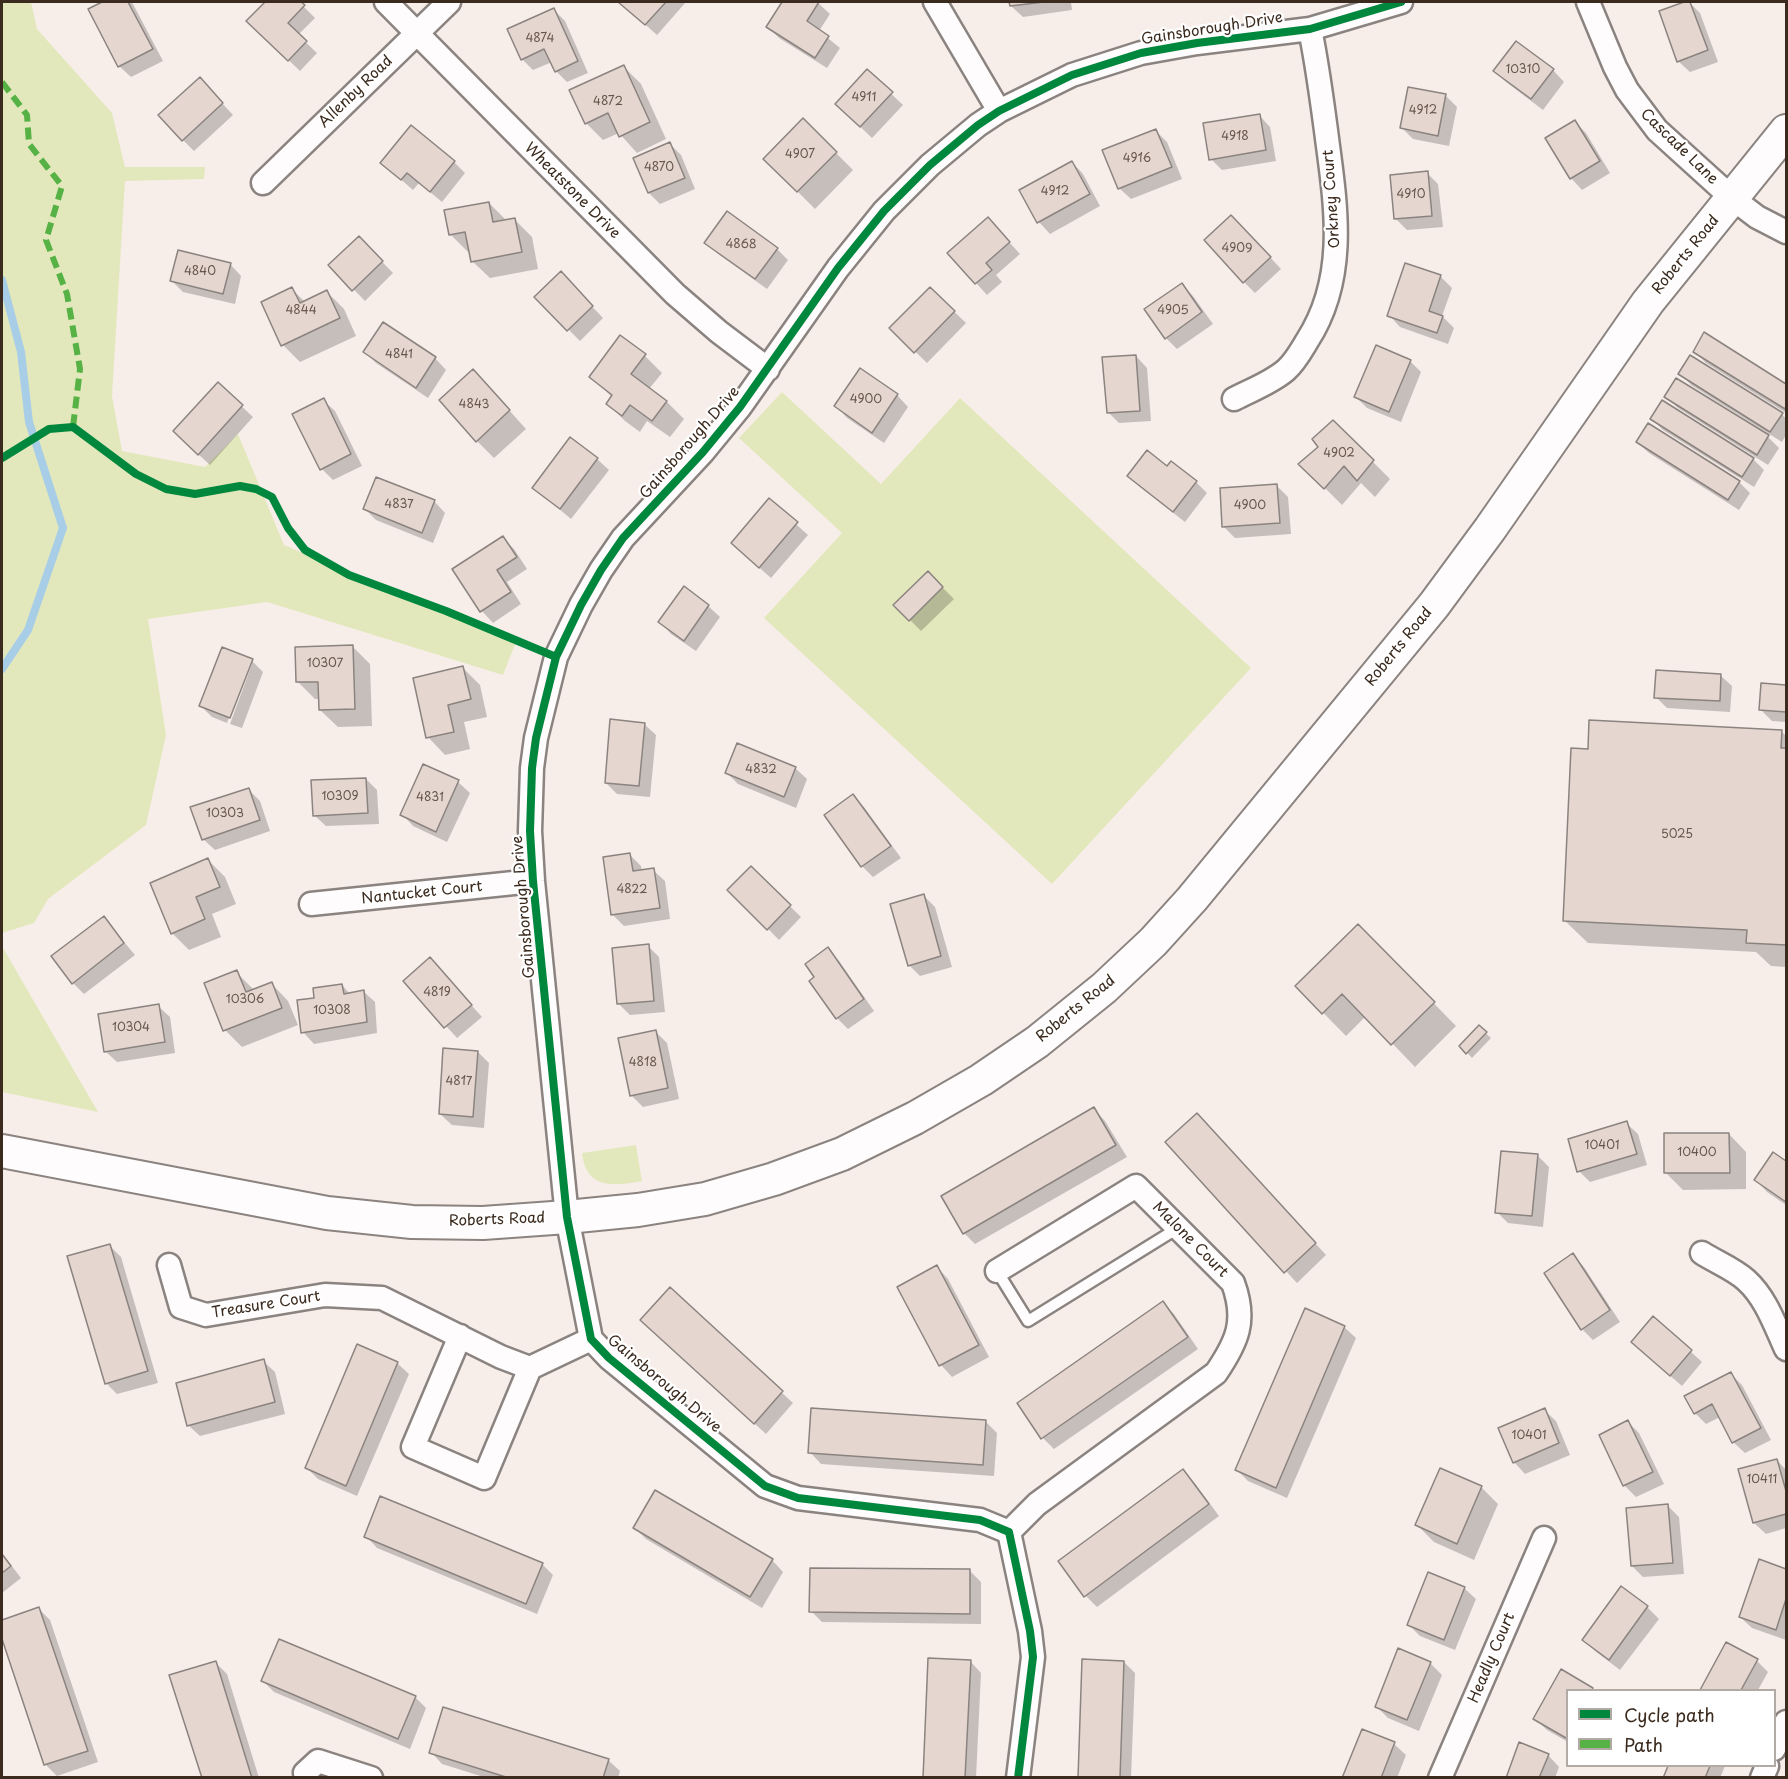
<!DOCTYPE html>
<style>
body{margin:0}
#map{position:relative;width:1788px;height:1779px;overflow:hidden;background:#f7eeea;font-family:"Playpen Sans",sans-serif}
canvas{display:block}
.frame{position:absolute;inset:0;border:3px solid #3b2a1e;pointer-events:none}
.legend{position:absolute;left:1566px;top:1689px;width:210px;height:78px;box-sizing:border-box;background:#fff;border:2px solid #b1aaa5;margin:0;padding:8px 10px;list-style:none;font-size:18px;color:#3b2a1e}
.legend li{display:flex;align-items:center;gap:12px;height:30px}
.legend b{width:30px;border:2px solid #b1aaa5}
</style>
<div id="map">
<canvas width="1788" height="1779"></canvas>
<div class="frame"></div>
<ul class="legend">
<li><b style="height:8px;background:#00873e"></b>Cycle path</li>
<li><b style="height:8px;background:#57b245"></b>Path</li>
</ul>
</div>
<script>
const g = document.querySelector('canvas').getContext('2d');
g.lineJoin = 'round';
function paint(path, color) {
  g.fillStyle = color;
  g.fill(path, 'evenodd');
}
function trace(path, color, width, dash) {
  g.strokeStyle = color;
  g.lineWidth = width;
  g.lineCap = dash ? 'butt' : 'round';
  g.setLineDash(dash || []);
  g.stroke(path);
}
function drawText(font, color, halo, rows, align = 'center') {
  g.font = font + ' "Playpen Sans",sans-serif';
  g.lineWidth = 4.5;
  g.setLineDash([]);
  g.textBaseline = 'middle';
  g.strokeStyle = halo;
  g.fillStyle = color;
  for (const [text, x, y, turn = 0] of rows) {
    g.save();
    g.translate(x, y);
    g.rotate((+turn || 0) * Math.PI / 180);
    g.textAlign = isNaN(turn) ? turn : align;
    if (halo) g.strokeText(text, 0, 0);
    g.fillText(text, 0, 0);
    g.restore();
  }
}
const green = new Path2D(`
 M2,2H31L37,29L112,113L125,167H205L204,179L125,181L112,396L122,451L205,467L238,434L284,545L516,642L503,675L267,602L148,619L166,735L146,825L48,899L34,923L2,933Z
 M782,392L881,484L960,398L1251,668L1052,884L764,618L842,533L739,438Z
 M2,946L98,1112L2,1092Z
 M636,1145L642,1181C614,1186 586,1190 582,1153Z`);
const shadow = new Path2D(`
 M105,2H130L133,4L163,61L131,77L119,66L90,9Z
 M267,2H299L315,18L298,35L317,53L300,71L248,21Z
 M620,2H686L657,35Z
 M784,2H817L830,14L819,31L840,48L827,68L779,38L768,27Z
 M1011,2H1071L1072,10L1023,17L1011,6Z
 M1689,2L1700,13L1718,62L1690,72L1678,61L1660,12Z
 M554,10L565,21L588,73L567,82L556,71L552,62L533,70L522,59Z
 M624,67L641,84L666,139L637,153L619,133L603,140L586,123Z
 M1553,70L1564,82L1543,110L1506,82L1495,71Z
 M867,71L903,105L872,138L848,115Z
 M211,91L233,115L194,151L183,140Z
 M1445,95L1457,107L1449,146L1413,139L1402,128Z
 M1259,115L1270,127L1276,161L1222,170L1211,159Z
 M803,120L853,170L815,209L765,159Z
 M1575,122L1586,133L1610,173L1582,190L1571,178Z
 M1155,130L1167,142L1182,179L1131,199L1119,188Z
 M670,144L681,155L695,189L660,204L649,193Z
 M454,162L465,173L442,202L419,183L413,190L382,163Z
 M1072,162L1083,174L1100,206L1050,234L1039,222L1021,190Z
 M1427,173L1438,184L1443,227L1407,230L1396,219Z
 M489,203L507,221L515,220L532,237L538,269L490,278L472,261L470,251L468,252L451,235Z
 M988,219L1020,254L996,275L1002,282L987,295L949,253Z
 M1243,228L1281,269L1255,293L1244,282Z
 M359,238L393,273L365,301L330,265Z
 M706,243L777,249L788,260L767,289L718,254Z
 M230,264L241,276L235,304L183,292L172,281Z
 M561,274L603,318L580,341L536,297Z
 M1440,276L1452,288L1442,316L1454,328L1448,344L1400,327L1389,315Z
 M1182,285L1193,296L1213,324L1177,349L1166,338Z
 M291,288L305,302L327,292L344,309L356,336L300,362L283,345Z
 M931,289L966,323L927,363L891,328Z
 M383,324L435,358L446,370L428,398L376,363L365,352Z
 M1705,334L1786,386V413L1706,363L1694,351Z
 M645,356L662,373L649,389L667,402L684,419L670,437L647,421L640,432L625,421L608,404L612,397L591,377Z
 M1136,356L1147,368L1151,421L1119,423L1108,412Z
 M1410,361L1421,372L1401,422L1367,408L1356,397Z
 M1680,373L1782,414L1786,419V435L1782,442L1691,385Z
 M218,384L253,417L210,465L186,443Z
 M490,389L526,429L494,458L477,441Z
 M897,395L908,407L884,443L847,418L836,406Z
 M1666,397L1768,437L1779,448L1768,465L1678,408Z
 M323,400L335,411L362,466L333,480L322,469Z
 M1652,419L1753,459L1764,470L1754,487L1663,430Z
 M1333,422L1390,479L1375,497L1361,483L1342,505L1301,464L1320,447Z
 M1637,442L1739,482L1750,493L1739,510L1649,453Z
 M597,459L609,470L571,519L534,488Z
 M1167,468L1196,482L1207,493L1185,522L1140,487L1129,476Z
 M1277,486L1288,497L1291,534L1235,538L1224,527Z
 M769,500L808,535L771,578L744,554Z
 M434,501L445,513L433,543L376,520L365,509Z
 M503,538L514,549L527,569L507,582L521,604L493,623L482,611L454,570Z
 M928,573L954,599L921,631L895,605Z
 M708,606L720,617L696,651L671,634L660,622Z
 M353,647L370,664L372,726L338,727L320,710V699H315L297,681Z
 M252,661L263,672L242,728L230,724L252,664H249L227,723L212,717L201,706Z
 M463,668L480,685L487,717L464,722L470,749L445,755L428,737Z
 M1720,675L1732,686L1730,712L1667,708L1656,697Z
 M1762,684L1786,686V722L1772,721L1761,710Z
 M644,724L656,735L650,797L617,794L606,783Z
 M1781,731L1786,736V967L1771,966L1756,952L1588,943L1564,920L1589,750Z
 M424,766L458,782L470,793L447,842L413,826L402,814Z
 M795,768L807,779L796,808L738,784L727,773Z
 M366,779L377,790L379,824L326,826L314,815Z
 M249,790L260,801L270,831L215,850L203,839Z
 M853,796L864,807L901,858L873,877L862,866Z
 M630,855L641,866L642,872L653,870L665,881L670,919L624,926L612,914Z
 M208,860L225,877L236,904L212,914L221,937L189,950L172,933Z
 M751,868L801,917L779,940L730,890Z
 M924,896L935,907L952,967L920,976L909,965Z
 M104,918L135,955L84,994L73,983Z
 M1358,926L1456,1026L1415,1067L1366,1016L1346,1036L1297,986Z
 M648,946L659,957L665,1012L630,1015L619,1004Z
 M828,949L839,961L874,1011L848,1029L837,1018L816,977Z
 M430,959L482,1017L457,1038L405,981Z
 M236,972L253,989L271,983L288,1001L298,1025L242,1047L225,1030Z
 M342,985L350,994L363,991L375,1002L377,1033L314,1044L303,1032L316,999Z
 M158,1006L170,1017L175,1053L117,1062L105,1051Z
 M1479,1027L1491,1038L1472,1058L1461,1046Z
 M655,1031L667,1043L679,1099L643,1107L632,1096L620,1039Z
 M478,1052L489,1063L484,1128L452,1125L440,1114Z
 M1094,1109L1105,1121L1127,1157L975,1244L964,1233Z
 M1626,1123L1638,1134L1647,1165L1590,1182L1579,1171Z
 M1208,1126L1326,1255L1297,1283L1167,1142Z
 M1729,1134L1746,1152V1189L1683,1190L1666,1173Z
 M1773,1154L1786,1162V1205L1767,1192L1756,1180Z
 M1538,1156L1549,1167L1543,1227L1508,1223L1497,1212Z
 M110,1246L121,1257L158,1383L117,1394L106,1383Z
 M1573,1255L1584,1267L1620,1322L1593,1340L1582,1329Z
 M937,1267L948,1279L989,1357L952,1377L941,1365L899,1287Z
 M670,1289L793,1403L766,1434L653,1331Z
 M1162,1303L1174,1314L1198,1349L1054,1449L1043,1438Z
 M1654,1318L1702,1362L1682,1386L1644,1353Z
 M1344,1327L1356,1338L1287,1498L1248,1481L1237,1470Z
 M263,1361L275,1372L285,1414L200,1436L188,1425Z
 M397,1363L409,1374L357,1496L318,1479L307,1468Z
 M1731,1374L1742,1385L1771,1440L1745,1453L1733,1442L1720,1417L1706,1424L1695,1413Z
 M1544,1410L1556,1421L1570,1455L1525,1474L1514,1462Z
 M986,1422L997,1433L994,1476L821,1464L810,1452Z
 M1628,1422L1639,1433L1664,1484L1636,1497L1625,1486L1601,1436Z
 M1777,1460L1786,1470V1528L1766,1534L1754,1523Z
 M1183,1471L1194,1482L1219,1516L1097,1607L1086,1596Z
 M1481,1487L1498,1504L1474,1560L1434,1542L1417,1525Z
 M1668,1506L1679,1517L1684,1574L1643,1577L1632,1566Z
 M635,1528L772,1560L783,1572L762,1608L646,1539Z
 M366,1536L542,1564L553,1575L537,1614L377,1548Z
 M2,1553L21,1578L2,1593Z
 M1760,1561L1786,1570V1640L1752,1628L1740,1617Z
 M970,1571L981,1582V1624L822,1622L811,1611Z
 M1464,1588L1476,1599L1455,1650L1420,1636L1409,1625Z
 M1622,1588L1647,1607L1659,1619L1620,1670L1595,1651L1584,1640Z
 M39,1609L50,1620L98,1762L57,1776L46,1765L2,1634V1622Z
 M1727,1644L1757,1661L1768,1672L1758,1690H1701Z
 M1399,1650L1430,1663L1442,1675L1419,1731L1388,1718L1376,1706Z
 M970,1661L981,1673L976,1778H924Z
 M215,1662L227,1674L259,1778H203Z
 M1124,1662L1135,1673L1131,1778H1079Z
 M1562,1671L1594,1690H1568V1742L1547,1730L1535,1719Z
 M263,1681L415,1697L426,1708L410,1749L274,1692Z
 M1363,1731L1394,1744L1406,1755L1397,1778H1344Z
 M431,1752L608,1760L620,1771L618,1778H487L442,1764Z
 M1548,1755L1559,1767L1555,1778H1507Z
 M1669,1766H1725L1720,1778H1665Z`);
const stream = new Path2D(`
 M2,280L21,352L29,422L63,528L28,630L2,669`);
const building = new Path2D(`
 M102,2H128L153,49L118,67L88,9Z
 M265,2H301L305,5L288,23L307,41L288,61L246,21Z
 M618,2H666L645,25Z
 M782,2H819L807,21L829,36L815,58L766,27Z
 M1009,2H1044L1010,6Z
 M1684,2H1690L1708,50L1677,62L1659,11Z
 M554,8L578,61L555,72L544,49L521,60L507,29Z
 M1516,41L1554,69L1531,99L1493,71Z
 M624,65L650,122L619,137L608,113L585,124L569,90Z
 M867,69L893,92L860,127L835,104Z
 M200,77L223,103L182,141L158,115Z
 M1408,87L1446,94L1438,136L1400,128Z
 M1260,114L1266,150L1209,160L1203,123Z
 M803,118L837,152L797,192L763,159Z
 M1575,120L1600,161L1570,179L1545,138Z
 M411,125L455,161L430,192L407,173L401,180L380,163Z
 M1156,129L1172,167L1118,189L1102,150Z
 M670,142L685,178L648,193L633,158Z
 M1072,161L1090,194L1037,223L1019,190Z
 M1428,171L1432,216L1394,219L1390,175Z
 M489,202L493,222L515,218L522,252L471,262L465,232L449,235L444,210Z
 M727,211L778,248L755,279L704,243Z
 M1231,215L1271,257L1243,283L1204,240Z
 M988,217L1010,242L986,263L992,270L975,284L947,253Z
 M359,236L383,261L352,291L328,265Z
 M178,250L231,263L223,294L170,281Z
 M1405,263L1441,275L1429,311L1443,316L1437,333L1387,316Z
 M561,271L593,306L567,331L534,297Z
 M1182,283L1202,312L1165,339L1144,309Z
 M292,287L300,303L327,290L340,318L281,346L261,302Z
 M930,287L955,311L914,353L889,328Z
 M383,322L436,357L416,388L363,352Z
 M1704,332L1786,384V406L1785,409L1693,352Z
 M620,335L646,354L631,374L667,401L652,421L630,405L622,416L606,404L612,395L589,377Z
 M1376,345L1411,360L1389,412L1354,397Z
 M1136,355L1140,411L1107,413L1102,357Z
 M1690,355L1783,413L1770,432L1678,374Z
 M860,368L898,394L872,433L834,406Z
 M473,369L510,410L476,442L439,400Z
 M1676,378L1769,435L1757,455L1664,397Z
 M218,382L243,405L198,455L173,431Z
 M324,398L351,454L320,470L292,414Z
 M1662,400L1754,458L1742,477L1650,419Z
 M1333,420L1374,460L1357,481L1344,466L1324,489L1298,464L1318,447L1312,439Z
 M1648,423L1740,481L1728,500L1636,442Z
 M570,437L598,458L560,509L532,488Z
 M1147,450L1167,466L1171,461L1197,481L1173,512L1127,476Z
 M376,477L435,500L422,533L363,509Z
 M1277,484L1280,523L1222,527L1220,488Z
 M769,498L798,522L759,568L731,543Z
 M503,536L517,557L497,570L511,592L480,612L452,569Z
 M928,571L943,587L909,621L893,605Z
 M684,586L709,605L684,641L658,622Z
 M353,645L355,709L319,710L318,682H296L295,647Z
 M222,647L253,659L230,718L199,706Z
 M463,666L471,699L448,705L454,732L426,738L413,678Z
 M1656,670L1721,674L1720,701L1654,698Z
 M1761,683L1786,685V712L1759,710Z
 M610,719L645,723L639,786L605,783Z
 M1589,720L1782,730L1781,748H1786V945L1746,943L1747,930L1563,921L1571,748L1588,749Z
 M737,743L796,767L784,797L725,773Z
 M423,764L459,780L436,832L400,815Z
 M366,778L368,813L313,816L311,780Z
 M249,788L260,820L202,840L190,807Z
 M853,794L891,846L861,867L824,815Z
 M630,853L633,871L654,868L660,908L611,915L603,857Z
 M208,858L220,887L196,897L205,919L171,934L150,883Z
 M751,866L791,905L767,930L727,890Z
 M924,894L941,956L908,966L890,904Z
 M104,916L124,943L72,984L51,956Z
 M1358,924L1435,1002L1391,1045L1342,994L1322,1014L1295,986Z
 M649,944L654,1001L617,1004L612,948Z
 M828,947L864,999L836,1019L809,981L814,977L805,964Z
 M430,957L472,1005L444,1028L403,981Z
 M237,970L246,992L272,982L282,1008L223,1031L204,983Z
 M342,984L344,994L364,990L367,1022L301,1033L297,1000L314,998L313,988Z
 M159,1004L165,1042L104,1052L98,1014Z
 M1479,1025L1487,1032L1466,1054L1459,1046Z
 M656,1030L668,1088L630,1096L618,1038Z
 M443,1048L478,1051L473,1117L439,1114Z
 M1094,1107L1116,1145L963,1234L941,1196Z
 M1197,1113L1316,1243L1284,1273L1165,1142Z
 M1627,1121L1637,1154L1577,1172L1568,1139Z
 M1664,1133H1729L1730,1173H1664Z
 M1501,1151L1538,1154L1532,1216L1495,1213Z
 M1773,1152L1786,1161V1202L1754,1180Z
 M110,1244L148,1371L105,1384L67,1256Z
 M1573,1253L1610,1310L1581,1330L1544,1273Z
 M937,1265L979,1345L939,1366L897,1287Z
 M670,1287L783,1391L754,1424L640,1320Z
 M1163,1301L1188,1337L1041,1439L1017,1403Z
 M1305,1308L1345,1326L1276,1488L1235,1470Z
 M1653,1316L1692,1350L1670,1376L1631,1342Z
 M357,1344L398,1362L346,1486L305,1468Z
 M264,1359L275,1402L187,1426L176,1383Z
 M1731,1372L1761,1428L1732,1443L1712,1404L1694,1414L1684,1396Z
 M811,1408L986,1420L983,1465L808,1453Z
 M1545,1408L1559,1443L1513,1463L1498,1428Z
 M1628,1420L1653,1472L1623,1486L1599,1435Z
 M1777,1459L1786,1491V1514L1753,1523L1738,1469Z
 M1440,1468L1482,1486L1457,1544L1415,1525Z
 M1183,1469L1209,1504L1084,1597L1058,1561Z
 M655,1490L773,1559L750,1597L633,1528Z
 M380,1496L543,1563L526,1604L364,1537Z
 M1668,1504L1673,1563L1631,1566L1626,1508Z
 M2,1554L11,1566L2,1573Z
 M1759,1559L1786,1569V1599L1776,1630L1739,1617Z
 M810,1568L970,1569V1614L809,1612Z
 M1428,1572L1465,1587L1444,1640L1407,1625Z
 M1621,1586L1648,1606L1609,1660L1582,1640Z
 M39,1607L88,1751L44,1765L2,1639V1620Z
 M279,1639L416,1696L398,1739L261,1681Z
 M1726,1642L1758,1659L1741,1690H1700Z
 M1398,1648L1431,1662L1407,1720L1375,1707Z
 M928,1658L971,1660L965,1778H923Z
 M1082,1659L1124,1661L1120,1778H1078Z
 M216,1661L252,1778H202L169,1675Z
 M1561,1669L1593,1688L1592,1690H1568V1735L1566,1738L1533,1719Z
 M443,1707L609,1759L603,1778H509L429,1753Z
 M1362,1729L1395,1742L1381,1778H1342Z
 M1519,1742L1549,1754L1539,1778H1506Z
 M1668,1766H1710L1705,1778H1663Z`);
const lane = new Path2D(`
 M997,1271L1028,1321L1178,1228`);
const street = new Path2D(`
 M386,2L675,294L719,332L768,369
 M935,2L999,111
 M1588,2L1615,67L1627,90L1657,130L1732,198L1757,217L1786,232
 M263,183L449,2
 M1234,399C1251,390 1271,383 1286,370C1295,362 1301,351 1307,341C1346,281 1337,213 1328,146C1323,107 1318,68 1310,29
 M311,904L533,881
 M1702,1253C1716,1262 1734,1269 1746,1280C1766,1298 1775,1325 1786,1349
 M169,1265L181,1307L206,1315L325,1295L382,1298L501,1357L530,1368L591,1339
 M997,1271L1136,1186L1233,1283C1247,1321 1237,1342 1216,1373L1037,1504L1009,1532
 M460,1336L413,1447L484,1478L530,1368
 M1774,1749L1786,1722
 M306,1778L305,1773L318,1761L371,1778
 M1018,1778L1033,1657L1030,1631L1009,1532L980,1520L798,1498L765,1486L609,1358L591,1339L567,1217L533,881L530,831L532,768L536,738L556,657L581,605L601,570L623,538L703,452L740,407L838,268L884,211L930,165L978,125L999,111L1072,75L1141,53L1197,43L1310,29L1401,2
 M1440,1778L1544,1538
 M1762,1778L1767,1766`);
const secondary = new Path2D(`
 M2,1151L327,1213L412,1222L483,1223L567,1217L638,1210L705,1199L774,1179L842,1154L915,1118L981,1080L1037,1042L1104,988L1153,942L1192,899L1434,605L1490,529L1648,302L1786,131`);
const quiet = new Path2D(`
 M2,82L27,115L29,144L62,186L46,240L67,294L80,369L73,427`);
const cycleway = new Path2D(`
 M2,458L49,429L73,427L136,474L166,489L195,494L240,486L256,489L272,497L288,528L305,550L349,575L446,611L556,657
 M1018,1778L1033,1657L1030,1631L1009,1532L980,1520L798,1498L765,1486L609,1358L591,1339L567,1217L533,881L530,831L532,768L536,738L556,657L581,605L601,570L623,538L703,452L740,407L838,268L884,211L930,165L978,125L999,111L1072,75L1141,53L1197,43L1310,29L1401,2`);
const numberNames = [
 ["4874",540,39],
 ["10310",1523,70],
 ["4911",864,98],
 ["4872",608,102],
 ["4912",1423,111],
 ["4918",1235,137],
 ["4907",800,155],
 ["4916",1137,159],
 ["4870",659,168],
 ["4912",1055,192],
 ["4910",1411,195],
 ["4868",741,245],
 ["4909",1237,249],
 ["4840",200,272],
 ["4844",301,311],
 ["4905",1173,311],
 ["4841",399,355],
 ["4900",866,400],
 ["4843",474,405],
 ["4902",1339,454],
 ["4837",399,505],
 ["4900",1250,506],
 ["10307",325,664],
 ["4832",761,770],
 ["10309",340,797],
 ["4831",430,798],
 ["10303",225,814],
 ["5025",1677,835],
 ["4822",632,890],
 ["4819",437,993],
 ["10306",245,1000],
 ["10308",332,1011],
 ["10304",131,1028],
 ["4818",643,1063],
 ["4817",459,1082],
 ["10401",1602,1146],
 ["10400",1697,1153],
 ["10401",1529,1436],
 ["10411",1762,1480]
];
const streetNames = [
 ["Gainsborough Drive",1212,29,-9],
 ["Allenby Road",356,92,-44],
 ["Cascade Lane",1679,147,44],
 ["Wheatstone Drive",572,191,45],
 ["Orkney Court",1332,199,-94],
 ["Roberts Road",1686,255,-51],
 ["Gainsborough Drive",690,443,-49],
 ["Roberts Road",1399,647,-51],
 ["Nantucket Court",422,893,-6],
 ["Gainsborough Drive",524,907,-95],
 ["Roberts Road",1076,1009,-39],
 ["Roberts Road",497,1220,-2],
 ["Malone Court",1190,1240,45],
 ["Treasure Court",266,1305,-9],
 ["Gainsborough Drive",664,1384,40],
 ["Headly Court",1492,1658,-67]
];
paint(green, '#e3e8bc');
paint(shadow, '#0003');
trace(stream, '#a8cee7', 8);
paint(building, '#e5d6cf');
trace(building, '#8b837f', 1.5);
trace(lane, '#8b837f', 15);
trace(street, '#8b837f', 27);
trace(secondary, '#8b837f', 36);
trace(lane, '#fefcfc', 10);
trace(street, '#fefcfc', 22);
trace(secondary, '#fefcfc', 32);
trace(quiet, '#57b245', 6, [12, 6]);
trace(cycleway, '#00873e', 8);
drawText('12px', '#66564b', null, numberNames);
drawText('15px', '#3b2a1e', '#fff', streetNames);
</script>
